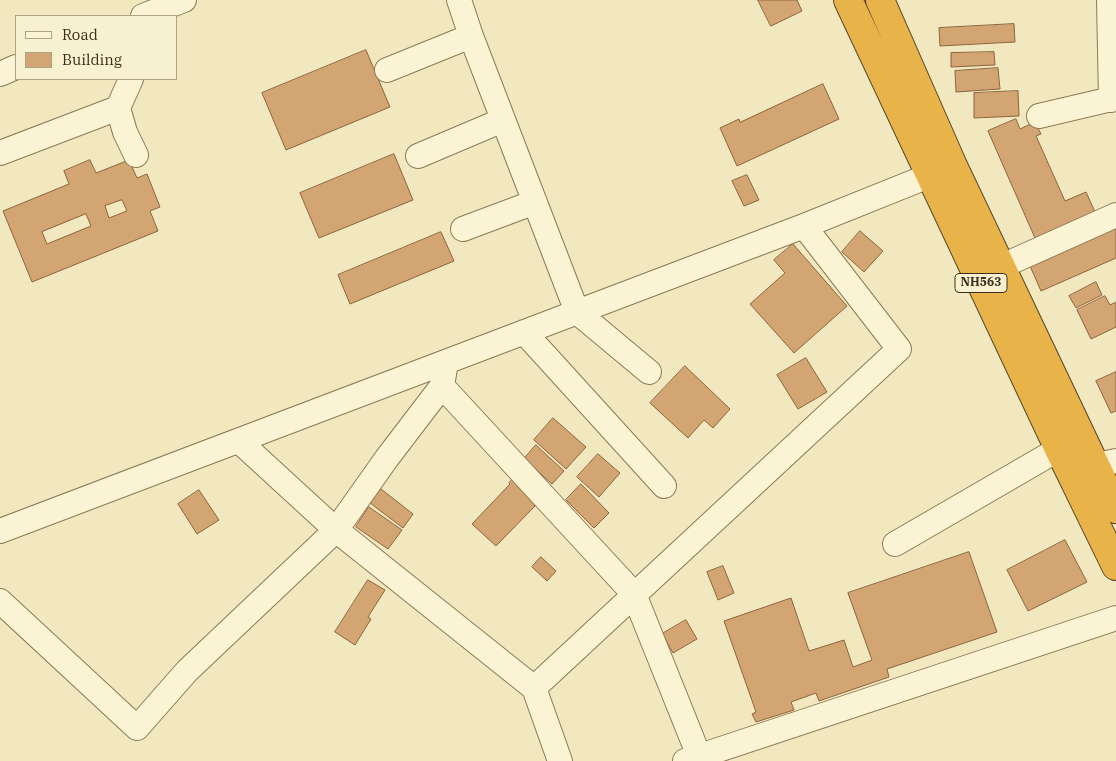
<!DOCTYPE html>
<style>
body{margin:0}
#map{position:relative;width:1116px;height:761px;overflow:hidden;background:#f1e8c0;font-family:"IBM Plex Serif",serif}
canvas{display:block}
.legend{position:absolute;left:15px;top:15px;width:162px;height:65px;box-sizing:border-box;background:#f8f1d0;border:1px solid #aca388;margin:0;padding:6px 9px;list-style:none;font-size:15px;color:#3a2e1c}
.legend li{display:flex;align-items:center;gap:10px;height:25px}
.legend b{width:25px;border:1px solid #aca388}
</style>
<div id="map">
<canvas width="1116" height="761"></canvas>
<ul class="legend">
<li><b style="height:6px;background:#fbf4d4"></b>Road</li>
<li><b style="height:14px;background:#d2a573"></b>Building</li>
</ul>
</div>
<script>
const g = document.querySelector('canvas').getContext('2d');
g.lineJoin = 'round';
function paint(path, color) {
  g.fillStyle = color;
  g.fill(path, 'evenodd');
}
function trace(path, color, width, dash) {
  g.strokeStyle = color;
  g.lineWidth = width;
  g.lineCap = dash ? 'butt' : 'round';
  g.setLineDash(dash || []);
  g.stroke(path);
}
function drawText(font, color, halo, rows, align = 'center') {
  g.font = font + ' "IBM Plex Serif",serif';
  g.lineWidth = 5;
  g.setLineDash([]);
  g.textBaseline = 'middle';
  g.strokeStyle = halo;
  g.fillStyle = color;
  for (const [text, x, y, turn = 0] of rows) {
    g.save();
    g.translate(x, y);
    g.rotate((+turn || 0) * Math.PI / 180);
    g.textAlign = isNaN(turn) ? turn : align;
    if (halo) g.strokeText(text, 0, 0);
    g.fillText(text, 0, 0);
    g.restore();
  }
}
const building = new Path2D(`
 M758,0H797L802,11L771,26Z
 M1014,24L1015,42L940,46L939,28Z
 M366,50L390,107L286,150L262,93Z
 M994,52L995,65L951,67V53Z
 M998,68L1000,89L956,92L955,71Z
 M823,84L839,119L737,166L720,128L739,119L740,122Z
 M1018,91L1019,116L974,118V93Z
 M1016,119L1020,129L1035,122L1041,134L1036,136L1065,201L1086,192L1095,212L1035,238L988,131Z
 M394,154L413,200L319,238L300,193Z
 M90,160L96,173L129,160L137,178L147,174L160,207L150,211L158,231L32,282L3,211L69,184L64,171ZM122,200L127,211L109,218L105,206ZM86,214L91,226L47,244L42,232Z
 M747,175L759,200L744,206L732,181Z
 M1116,228V258L1041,291L1030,266Z
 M860,231L883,251L864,272L842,252Z
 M441,232L454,261L350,304L338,275Z
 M793,244L847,306L794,353L750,304L785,273L774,260Z
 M1096,282L1102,295L1076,308L1069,296Z
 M1105,296L1110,305L1116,302V327L1091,339L1077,310Z
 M806,358L827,392L798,409L777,375Z
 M685,366L730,409L713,428L704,420L688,438L650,403Z
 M1116,372V411L1111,413L1096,381Z
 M553,418L586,447L566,469L534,440Z
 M536,445L564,471L552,484L524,459Z
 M598,454L620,473L599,497L577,477Z
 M517,475L541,497L534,505L535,506L496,546L472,524L510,484L509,483Z
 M581,484L609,513L594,528L566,500Z
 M381,489L413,514L403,528L370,503Z
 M199,490L219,520L197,534L178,504Z
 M369,507L402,530L388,549L356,527Z
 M1065,540L1087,582L1028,611L1007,570Z
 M969,552L997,632L887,669L889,677L819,701L816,693L791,702L794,710L756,722L752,714L756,712L724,621L791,598L809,651L844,640L853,667L872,660L848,593Z
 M541,557L556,571L547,581L532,567Z
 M723,566L734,593L718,600L707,572Z
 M368,580L385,590L368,617L371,619L355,645L335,632Z
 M686,620L697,639L673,653L662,634Z`);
const minor = new Path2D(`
 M459,0L471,36L577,312L649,372
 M1109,0L1111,100
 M143,16L184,0
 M387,70L471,36
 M0,74L16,67
 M118,108L125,132L136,155
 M1039,116L1116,98
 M0,153L118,108L131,79
 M418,156L503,120
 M463,229L535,202
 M1000,267L1116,215
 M524,332L664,486
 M442,386L634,594L699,756
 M239,441L336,530L534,688L560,761
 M1096,465L1116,461
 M0,531L804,226L946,169
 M895,544L1059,449
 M0,601L137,728L187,671L336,530L387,458L442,386L446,362
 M534,688L899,349L804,226
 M685,761L1116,618`);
const highway = new Path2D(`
 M848,0L1059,449L1116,566
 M880,0L953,166L1116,509`);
const shields = [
 [981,283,52]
];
const shieldNames = [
 ["NH563",981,283]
];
paint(building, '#d2a573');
trace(building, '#8d643a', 1);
trace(minor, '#8c7956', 26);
trace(highway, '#59462b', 30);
trace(minor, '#fbf4d4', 24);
trace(highway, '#e8b449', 28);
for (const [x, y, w] of shields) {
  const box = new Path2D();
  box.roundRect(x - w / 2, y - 9.5, w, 19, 4);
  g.fillStyle = '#f8f1d0';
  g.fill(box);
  trace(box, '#3a2e1c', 1);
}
drawText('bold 12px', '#3a2e1c', null, shieldNames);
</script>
